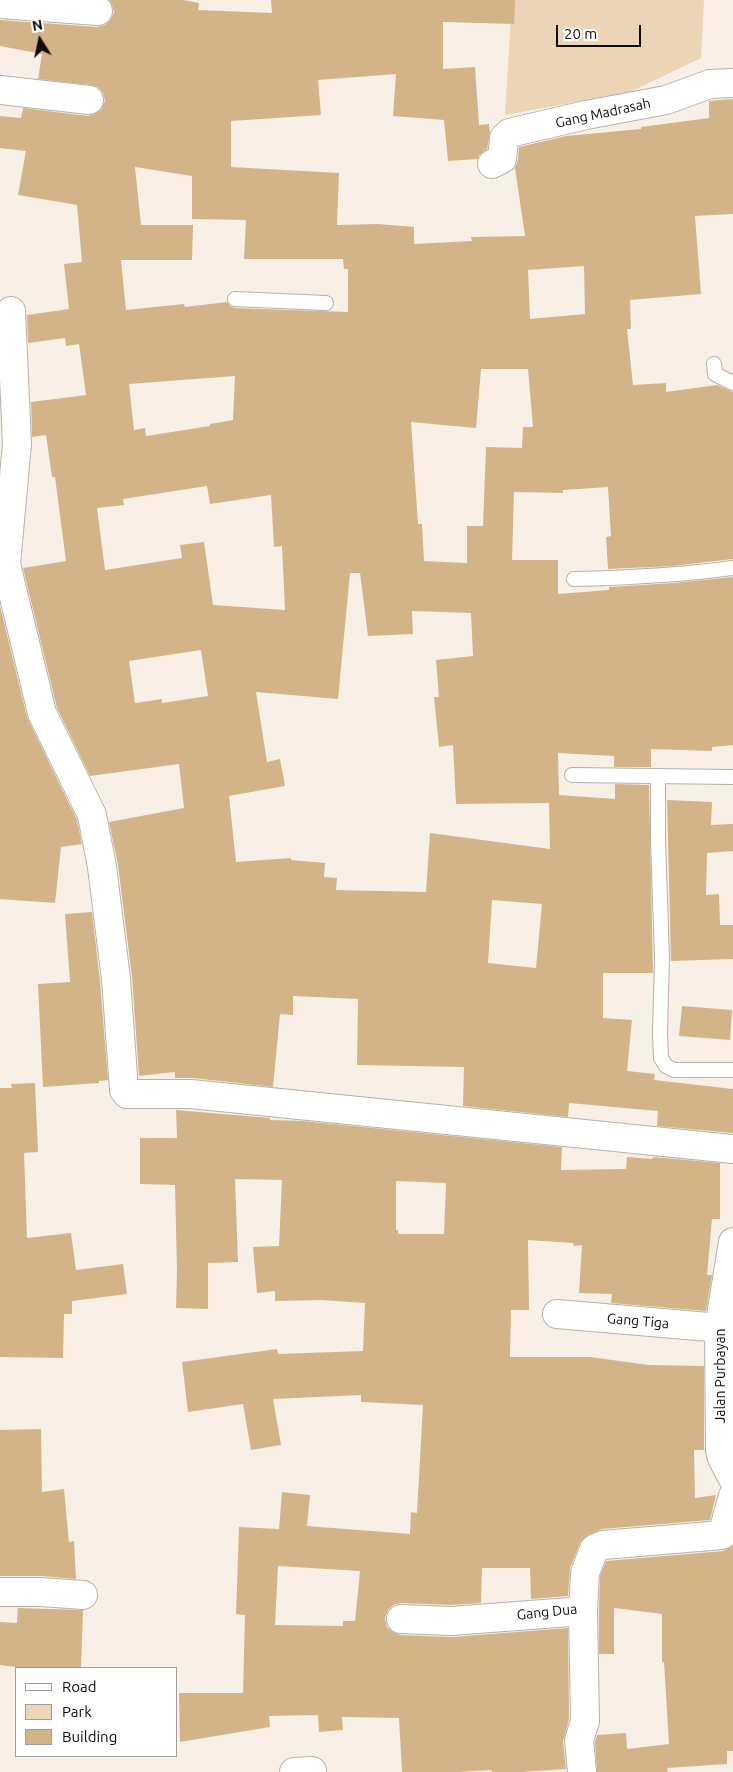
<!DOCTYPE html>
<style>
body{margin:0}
#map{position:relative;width:733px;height:1772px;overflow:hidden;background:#f8f0e6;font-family:Ubuntu,sans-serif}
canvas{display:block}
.legend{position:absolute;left:15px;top:1667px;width:162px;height:90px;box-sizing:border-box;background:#fff;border:1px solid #9f9e9c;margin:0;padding:6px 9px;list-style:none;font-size:15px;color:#0e0c08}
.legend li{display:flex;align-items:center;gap:10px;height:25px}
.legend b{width:25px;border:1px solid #9f9e9c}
.north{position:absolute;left:15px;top:15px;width:50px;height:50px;-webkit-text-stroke:4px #fff;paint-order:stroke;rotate:350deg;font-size:14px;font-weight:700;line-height:20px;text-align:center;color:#0e0c08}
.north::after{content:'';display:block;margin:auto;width:18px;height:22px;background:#0e0c08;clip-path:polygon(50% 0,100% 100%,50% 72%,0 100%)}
.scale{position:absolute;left:556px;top:25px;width:85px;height:22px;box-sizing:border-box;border:2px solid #0e0c08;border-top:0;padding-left:6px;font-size:15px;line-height:18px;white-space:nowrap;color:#0e0c08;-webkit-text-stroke:4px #fff;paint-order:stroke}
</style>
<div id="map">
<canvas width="733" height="1772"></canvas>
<ul class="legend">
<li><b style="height:6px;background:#fff"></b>Road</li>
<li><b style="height:14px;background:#ecd5b6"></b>Park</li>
<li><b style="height:14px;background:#d3b489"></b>Building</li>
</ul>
<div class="north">N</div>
<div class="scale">20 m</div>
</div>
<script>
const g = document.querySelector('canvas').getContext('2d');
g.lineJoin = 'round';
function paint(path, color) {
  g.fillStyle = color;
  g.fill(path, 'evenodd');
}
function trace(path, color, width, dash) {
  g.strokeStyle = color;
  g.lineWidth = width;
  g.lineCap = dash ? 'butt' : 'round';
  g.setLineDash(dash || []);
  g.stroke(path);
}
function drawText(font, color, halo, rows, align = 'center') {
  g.font = font + ' Ubuntu,sans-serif';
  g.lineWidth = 4;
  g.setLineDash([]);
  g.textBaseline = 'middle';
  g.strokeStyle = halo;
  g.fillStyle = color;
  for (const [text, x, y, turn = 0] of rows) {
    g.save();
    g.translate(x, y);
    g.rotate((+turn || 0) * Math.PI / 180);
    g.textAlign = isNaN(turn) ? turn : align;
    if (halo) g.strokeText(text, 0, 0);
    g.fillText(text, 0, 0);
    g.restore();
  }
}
const green = new Path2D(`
 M512,0H704L701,58L630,92L505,115Z`);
const building = new Path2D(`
 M109,0H183L199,3L198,10L272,13L271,0H515L514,24L443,22V69L475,67L479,125L489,124L490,134L487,149L479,155L478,159L448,161L444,120L393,116L396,74L318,80L321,115L231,121V167L339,173L337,225L378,224L414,227V244L472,241L471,237L525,236L515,168L518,160L519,147L566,136L641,129V127L709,118V101L733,99V214L695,216L701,294L630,300L631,329H627L633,385L666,383V392L717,385L733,392V559L673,566L608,569L606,537L611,536L608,487L563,490V493L514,492L512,560H558V594L609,590V587L674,583L733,577V745L712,747V751L651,749V767H614V756L558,753L559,795L615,799V784L649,785L653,973H603V1018L632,1020L627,1071L655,1074L654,1080L733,1089V1133L657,1126L658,1111L569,1103L568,1117L463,1106L464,1067L357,1065L358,999L293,996V1015L280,1014L273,1087L193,1078H175V1072L139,1076L132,977L118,865L109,822L184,808L179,764L90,776L57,708L23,568L66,561L55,477H52L46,435L32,437L31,402L86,395L79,344L66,346L65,338L28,343L27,315L69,309L64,264L82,262L77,205L18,195L26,151L0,148V116L21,118L23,108L88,116L95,114L101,110L105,101L103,93L98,87L91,85L38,79L42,54L0,46V20L97,27L105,25L111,19L114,12L112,5ZM135,167L192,176V219L246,220L244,259H343L344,269H348V312L235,308L230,306L227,302L185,307L184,304L126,310L121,260H192L193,225H141ZM584,266L585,314L530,319L528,270ZM481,369H528L533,427H523L522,448L486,447L483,526H467V563L424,561L422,524H418L411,422L476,428ZM235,376L233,420L210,424V426L146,436L145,428L134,430L129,384ZM207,486L210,504L271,495L274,547L282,546L285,610L213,605L204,542L180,545L182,558L105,570L97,508L124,505L123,499ZM350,573H360L368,636L413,634L412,611L471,613L473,656L436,660L439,697H434L439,747L453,745L456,804L549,803L550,849L430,833L426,892L336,890L337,878L324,877L325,863L291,860V858L236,862L229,796L285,786L280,759L267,762L256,692L338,699ZM201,650L208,696L162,703V699L135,703L129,661ZM492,900L542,904L536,968L488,963Z
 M0,606L27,717L77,820L82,844L61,847L55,903L0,899Z
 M667,800L712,802L711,825L733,824V851L707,853L706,895L719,894L720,925H733V959L671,961Z
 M92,912L100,981L108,1080L99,1081V1083L43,1087L38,984L70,982L65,914Z
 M682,1006L732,1010L730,1040L679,1036Z
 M35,1083L38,1152L24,1153L27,1238L71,1233L76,1270L123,1264L127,1294L72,1301V1314H64L63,1358L0,1357V1088H12L11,1084Z
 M176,1110L270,1118V1120L303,1121L562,1147L561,1170L626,1169L627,1157L652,1159L653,1157L720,1163V1219H712L707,1275H712L706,1311L611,1303L612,1294L579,1293L582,1245L574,1246L573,1243L528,1240L529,1310H511L510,1357H590L649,1365L704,1366V1450H694L695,1498L716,1495L710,1520L602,1529L588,1535L580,1543L570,1568L568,1596L531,1599L530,1568H482L481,1603L451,1605L401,1603L393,1605L388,1610L385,1618L387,1627L393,1632L400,1635L452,1637L568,1628L569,1719L563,1741L566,1769L522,1772H492L491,1770L459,1772H402L399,1718L342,1717L343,1730L319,1732L318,1715L269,1716L270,1727L180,1742L179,1693H243L245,1615L236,1614L239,1527L279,1529L282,1492L310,1495L307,1526L410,1534L411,1512L417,1513L423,1405L361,1402V1395L273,1399L281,1445L251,1450L243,1404L188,1412L182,1362L277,1349L278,1354L363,1351L365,1303L321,1300L275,1301V1291L257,1293L253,1247L279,1246L282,1180L235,1179L238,1262L208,1263V1309L176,1308L177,1271L175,1185L140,1184V1138H177ZM396,1181L446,1183L444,1234H398V1230H396ZM278,1566L360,1571L355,1621H343V1626L275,1625Z
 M41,1429L42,1492L64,1489L69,1542L74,1541L76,1579L41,1576H0V1430Z
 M733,1546V1751H727V1764L667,1768L668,1772H597L595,1742L597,1735L626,1733L627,1749L669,1744L664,1662H662V1614L614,1608V1654H599V1611L600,1576L606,1561L723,1551Z
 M18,1608L83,1610L81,1668H15V1667L0,1665V1622L17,1623Z`);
const lane = new Path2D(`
 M235,299L326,303
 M714,364L715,374L733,383
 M574,579C627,578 680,575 733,568
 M572,775L733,777
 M658,777V841L662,957L660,1033L661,1058L666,1066L674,1070H733`);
const street = new Path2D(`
 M0,4L98,11
 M0,90L89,100
 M492,164L502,159L504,138L509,133L586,115L666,100L710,84L733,83
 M11,311L17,444L6,564L42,713L92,815L102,867L116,979L124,1090L127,1094H191L733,1149
 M557,1314L733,1329
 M0,1592H41L83,1595
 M401,1619L451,1621L583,1611L585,1573L594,1549L603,1545L722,1535L733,1496
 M294,1772L312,1771
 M582,1772L579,1740L585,1721L583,1611`);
const secondary = new Path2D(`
 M733,1242L719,1328L720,1450L722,1458L733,1479`);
const streetNames = [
 ["Gang Madrasah",603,113,-12],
 ["Gang Tiga",638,1321,5],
 ["Jalan Purbayan",720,1376,-90],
 ["Gang Dua",547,1612,-6]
];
paint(green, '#ecd5b6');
paint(building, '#d3b489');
trace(lane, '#b8b1a8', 16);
trace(street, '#b8b1a8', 30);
trace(secondary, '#b8b1a8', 30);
trace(lane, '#fff', 14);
trace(street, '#fff', 28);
trace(secondary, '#fff', 28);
drawText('14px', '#0e0c08', '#fff', streetNames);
</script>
